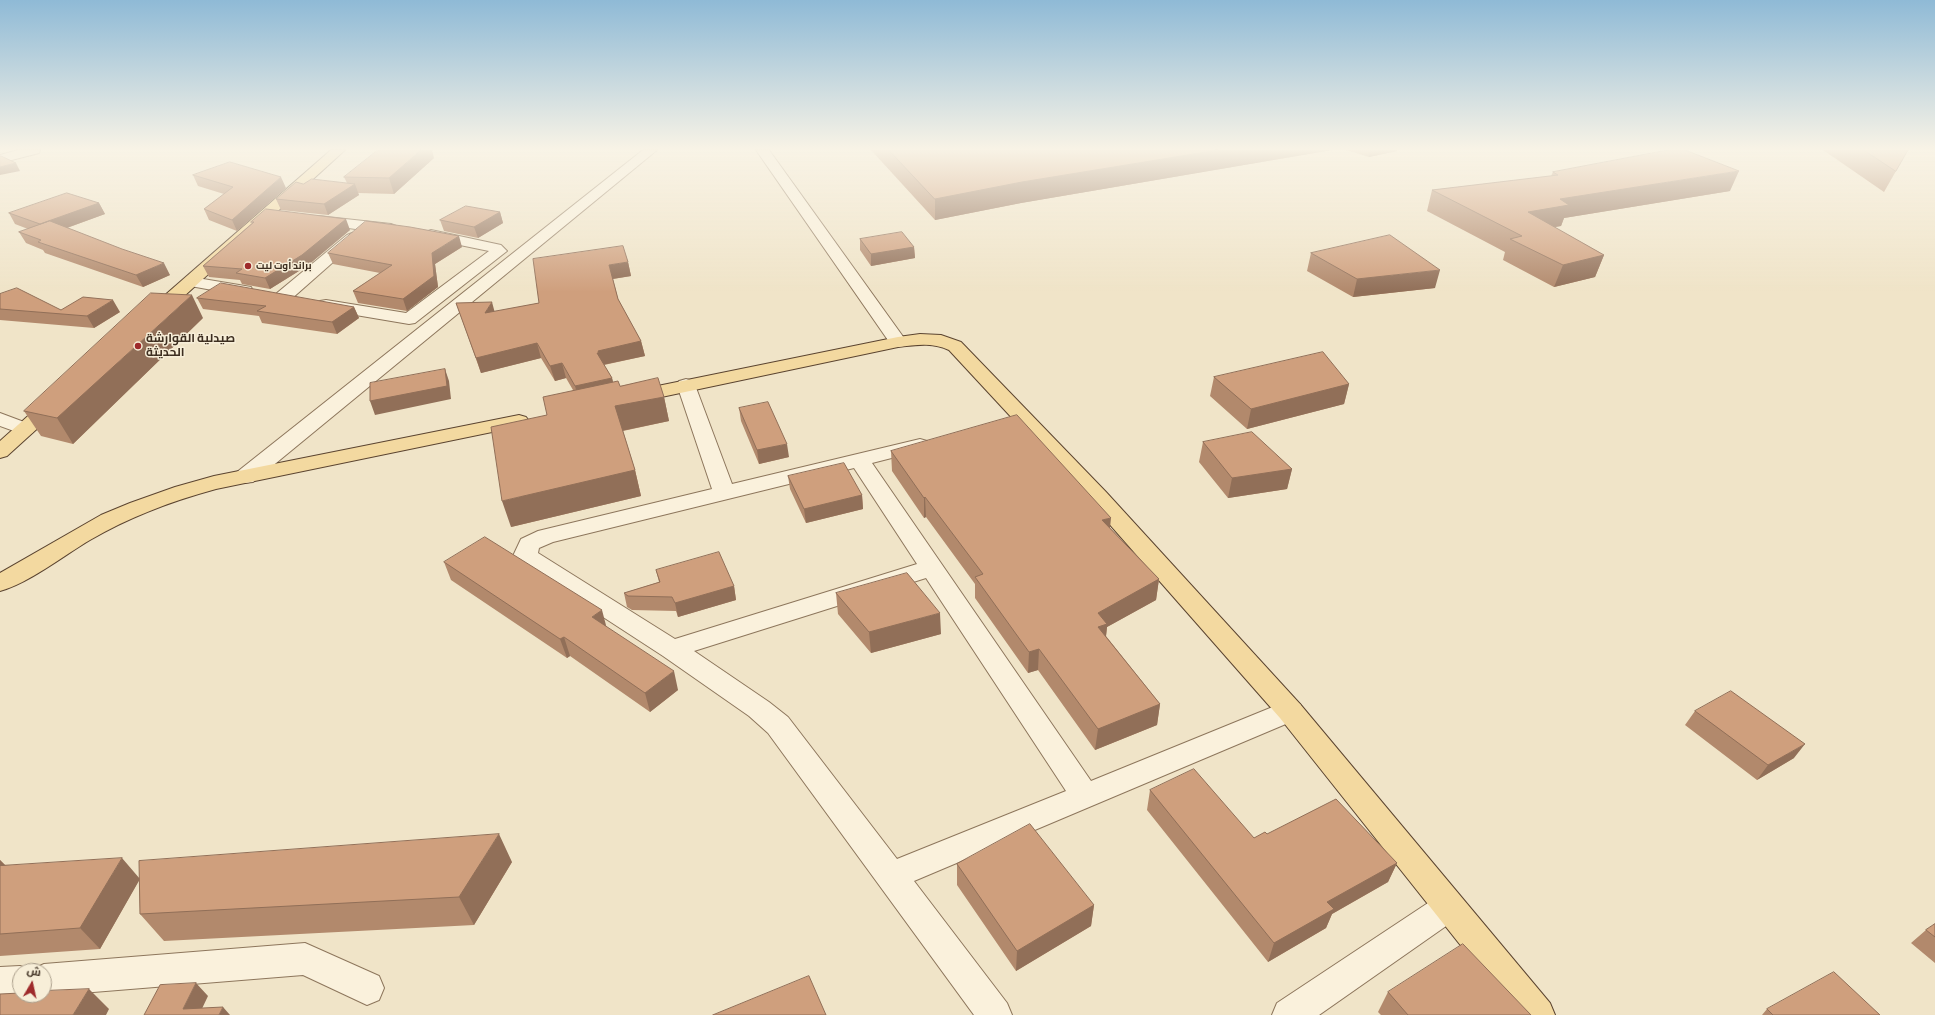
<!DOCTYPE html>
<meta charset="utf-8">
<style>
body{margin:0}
#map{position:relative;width:1935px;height:1015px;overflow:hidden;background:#f0e4c8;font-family:Bitter,Cairo,serif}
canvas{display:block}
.north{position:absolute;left:12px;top:963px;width:40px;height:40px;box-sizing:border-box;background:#f7eed8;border:1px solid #ada18e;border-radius:50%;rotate:9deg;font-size:11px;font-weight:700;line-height:16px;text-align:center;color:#3d2e20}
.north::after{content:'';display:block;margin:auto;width:14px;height:18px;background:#9e2a2b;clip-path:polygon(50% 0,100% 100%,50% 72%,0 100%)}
</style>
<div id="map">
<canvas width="1935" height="1015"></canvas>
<div class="north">ش</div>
</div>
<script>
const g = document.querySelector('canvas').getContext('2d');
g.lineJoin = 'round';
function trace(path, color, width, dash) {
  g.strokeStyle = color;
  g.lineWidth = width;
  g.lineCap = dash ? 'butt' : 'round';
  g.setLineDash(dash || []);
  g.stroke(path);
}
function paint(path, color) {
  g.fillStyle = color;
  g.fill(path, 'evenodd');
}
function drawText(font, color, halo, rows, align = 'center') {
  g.font = font + ' Bitter,Cairo,serif';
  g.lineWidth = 3;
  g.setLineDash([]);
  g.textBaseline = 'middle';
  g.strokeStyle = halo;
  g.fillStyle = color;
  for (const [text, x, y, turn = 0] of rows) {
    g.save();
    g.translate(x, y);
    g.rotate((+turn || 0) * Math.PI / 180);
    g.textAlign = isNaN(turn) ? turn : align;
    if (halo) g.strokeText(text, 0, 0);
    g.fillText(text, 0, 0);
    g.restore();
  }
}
const minor = new Path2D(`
 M18,150H40L39,153L0,163V155Z
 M643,150H657L253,482L245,483L237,482L234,477L237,472Z
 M756,150H769L904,338L907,342L904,346L898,347L892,346Z
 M318,216L391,224L396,226L399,229L396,232L391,234L313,223L311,220L313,217Z
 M431,230L501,245L507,251L415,323L409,324L326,310L320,309L318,305L320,301L326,300L406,313L489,251L426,238L423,235L426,232Z
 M352,233L357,235L360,238L357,241L289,301L283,302L277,301L275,297L277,293L347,235Z
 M191,277L251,287L253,291L251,295L245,296L185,285L183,282L185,279Z
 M686,379L693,381L695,385L732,484L920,439L927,441L930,445L927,449L872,463L1091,781L1280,704L1290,700L1300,704L1304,711L1300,718L914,881L1007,1003L1012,1015H974L768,733L749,716L663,656L517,561L513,556L521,539L538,531L712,489L677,385L679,381ZM854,468L917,564L675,639L538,553L539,548L553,542ZM926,578L1066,791L897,859L788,717L769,702L694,651Z
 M0,413L32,425L35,429L32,433L25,435L0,426Z
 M1448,892L1459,897L1464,907L1459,917L1319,1015H1272L1277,1003L1437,897Z
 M305,943L379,976L384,988L379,1000L367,1005L303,975L44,996L40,995H44V971H20V995H29L20,998L0,999V967L20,966L31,970L44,964Z`);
const major = new Path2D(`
 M331,150H345L160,318L154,319L148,318L145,314L148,310Z
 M920,334L941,335L961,342L1106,492L1300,704L1550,1003L1555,1015H1516L1280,718L1090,502L949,350C932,342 916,345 898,347L633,403L626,401L623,397L626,393L633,391L898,337Z
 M54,397L61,399L64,403L61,407L7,456L0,458V441L47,399Z
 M519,415L526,417L529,421L526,425L216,489C172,501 129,517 90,540C63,556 29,583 0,591V573L101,515L130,503L175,487L214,476Z`);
const wall = new Path2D(`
 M871,150H1332L1021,203L935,220Z
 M1346,150H1397V151L1369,157Z
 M1823,150H1908L1884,192Z
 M434,158L394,194L358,193L359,195L328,215L281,210L276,199L303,184L347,183L344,177Z
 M1553,172L1730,191L1564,218L1561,226L1554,227L1604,255L1595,277L1554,287L1503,260L1505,252L1427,211L1432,190L1551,176Z
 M193,175L286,188L237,231L209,220L204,209L224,194L198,186Z
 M99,203L105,214L67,228L170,275L143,287L45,253L43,250L26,243L19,232L28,229L15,224L9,213Z
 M500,212L503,223L478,238L444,231L440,220Z
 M251,222L350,230L307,266L270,289L242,284L240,280L209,277L203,266L252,223Z
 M860,239L914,247L915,258L871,266L860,250Z
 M462,247L435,264L438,287L407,311L358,303L353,291L380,273L333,264L328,253Z
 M1311,253L1435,288L1353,297L1307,271Z
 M628,262L631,276L613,279L618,299L641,341L645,356L604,365L612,378L613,382L620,386L664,397L669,421L623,431L635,470L641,496L511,527L547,415L573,390L566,378L555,381L541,358L481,373L456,303L494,312L539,303Z
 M0,294L61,310L120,312L94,328L0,320Z
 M197,298L354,307L359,318L337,334L262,323L259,316L203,309Z
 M203,318L73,444L41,436L24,411Z
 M1214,377L1349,384L1344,404L1247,429L1210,396Z
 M739,408L789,457L759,464L741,421Z
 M1203,442L1292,469L1287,489L1228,498L1199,462Z
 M891,451L1110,528L1159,579L1156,600L1107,627L1106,636L1160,704L1157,725L1095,750L1038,670L1028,673L975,598V584L926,517L924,518L892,471Z
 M788,476L862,495L863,509L806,523L790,489Z
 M444,562L606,627L678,690L650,712L570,656L567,658L451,580Z
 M656,570L734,586L736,600L678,617L676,611L632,610L627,607L624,593L659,582Z
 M836,593L941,634L871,653L838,614Z
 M1695,711L1794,758L1757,780L1685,725Z
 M1150,790L1254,838L1267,834L1397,863L1388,882L1332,914L1326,928L1268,962L1147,810Z
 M0,860L5,865L139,878L512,862L474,925L164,941L140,914L139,880L100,949L0,956Z
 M957,864L1094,905L1091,926L1016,971L957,885Z
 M1935,924V963L1911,943L1926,930Z
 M1388,992L1531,1015H1381L1378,1012Z
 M1767,1009L1880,1015H1762Z`);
const shadedWall = new Path2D(`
 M421,150H432L434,158L394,194L389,178Z
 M1218,150H1332L1021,203L935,220V199L1022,182Z
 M1370,150H1397V151L1369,157Z
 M16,163L20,171L0,175V167Z
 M1739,171L1730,191L1564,218L1561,226L1520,233L1528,212L1560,199Z
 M281,177L286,188L237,231L232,220Z
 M355,184L359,195L328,215L324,204Z
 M99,203L105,214L47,235L40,224Z
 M500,212L503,223L478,238L474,227Z
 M346,219L350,230L307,266L270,289L265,278Z
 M459,236L462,247L435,264L438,287L407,311L403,299L432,253Z
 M914,247L915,258L871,266V254Z
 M1604,255L1595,277L1554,287L1563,265Z
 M628,262L631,276L612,279L609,265Z
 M164,263L170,275L143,287L136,275Z
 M1440,270L1435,288L1353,297L1357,279Z
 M192,295L203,318L73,444L57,418Z
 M113,300L120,312L94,328L87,316Z
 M492,302L496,317L485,313Z
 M354,307L359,318L337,334L332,322Z
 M641,341L645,356L602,365L597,353L598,351Z
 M537,343L541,358L481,373L476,358Z
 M562,363L566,378L555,381L550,366Z
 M445,369L449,381L451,399L375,415L370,401Z
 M612,378L616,394L579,401L575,386Z
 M1349,384L1344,404L1247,429L1251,409Z
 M664,397L669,421L621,431L615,406Z
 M787,444L789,457L759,464L757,450Z
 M1292,469L1287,489L1228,498L1232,478Z
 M635,470L641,496L511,527L502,501Z
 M862,495L863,509L806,523L804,509Z
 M925,497L926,517L924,518V498Z
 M1111,518L1109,538L1102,520Z
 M1159,579L1156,600L1107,627L1105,645L1096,648L1098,613Z
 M734,586L736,600L678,617L675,603Z
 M602,610L607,629L592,617Z
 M940,613L941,634L871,653L869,632Z
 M564,637L570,656L567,658L560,639Z
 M1039,649L1038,670L1028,673L1029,652Z
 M674,671L678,690L650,712L645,693Z
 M1160,704L1157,725L1095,750L1098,729Z
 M1805,744L1794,758L1757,780L1768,765Z
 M499,834L512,862L474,925L459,897Z
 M122,858L140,879L100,949L80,928Z
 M0,860L18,878L0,875Z
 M1397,863L1388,882L1332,914L1326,928L1268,962L1274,943L1327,902Z
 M1094,905L1091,926L1016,971L1017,951Z
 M196,983L208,996L199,1015L183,1009Z
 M89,989L109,1009L106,1015H73Z
 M223,1007L230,1015H219Z`);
const building = new Path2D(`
 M378,150H421L389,178L344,177Z
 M889,150H1218L1022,182L935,199Z
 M1668,150H1685L1739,171L1560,199L1569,205L1528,212L1604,255L1563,265L1510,239L1522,236L1432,190L1558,175L1553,172Z
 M1864,150H1908L1896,171Z
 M0,156H1L16,163L0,167Z
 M230,162L281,177L232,220L204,209L233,187L193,175Z
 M312,179L355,184L324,204L276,199L296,182L303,184Z
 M67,193L99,203L40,224L9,213Z
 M466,206L500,212L474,227L440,220Z
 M266,209L346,219L302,255L265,278L236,273L242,269L203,266L254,222H251Z
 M50,221L122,249L164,263L136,275L38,242L41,240L19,232Z
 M366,221L410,227L459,236L432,253L434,276L403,299L353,291L392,265L328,253Z
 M902,232L914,247L871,254L860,239Z
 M1390,235L1440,270L1357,279L1311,253Z
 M623,246L628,262L609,265L618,299L641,341L598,351L599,353H597L612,378L575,386L562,363L550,366L537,343L476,358L456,303L492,302L485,313L539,303L533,259Z
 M221,283L354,307L332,322L257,311L266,306L197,298Z
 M17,288L61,310L83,297L113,300L87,316L0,309V294Z
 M151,293L192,295L57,418L24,411Z
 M1323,352L1349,384L1251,409L1214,377Z
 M445,369L447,386L370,401V383Z
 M658,378L664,397L615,406L635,470L502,501L491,427L547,415L543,397L618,381L620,386Z
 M768,402L787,444L757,450L739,408Z
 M1017,415L1111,518L1102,520L1159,579L1098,613L1107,624L1098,627L1160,704L1098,729L1039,649L1029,652L975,577L983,574L925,497L924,498L891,451Z
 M1252,432L1292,469L1232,478L1203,442Z
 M844,463L862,495L804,509L788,476Z
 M485,537L602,610L592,617L674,671L645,693L564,637L560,639L444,562Z
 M719,552L734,586L675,603L672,597L628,596L624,593L660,582L656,570Z
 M907,573L940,613L869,632L836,593Z
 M1731,691L1805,744L1768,765L1695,711Z
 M1194,769L1254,838L1265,832L1267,834L1336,799L1397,863L1327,902L1334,909L1274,943L1150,790Z
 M1030,824L1094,905L1017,951L957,864Z
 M499,834L459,897L140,914L139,861Z
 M122,858L80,928L0,934V866Z
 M1935,924V937L1926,930Z
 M1463,944L1531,1015H1408L1388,992Z
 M1834,972L1880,1015H1773L1767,1009Z
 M809,976L826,1015H713Z
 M196,983L183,1009L223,1007L219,1015H144L160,985Z
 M89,989L73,1015H0V994L20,993V995H44V991Z`);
const markers = [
 [248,266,4,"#9e2a2b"],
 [138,346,4,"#9e2a2b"]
];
const farPoinames = [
 ["براند أوت ليت",256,266]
];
const poiNames = [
 ["صيدلية القوارشة",146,339],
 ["الحديثة",146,353]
];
trace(minor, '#8d765c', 2);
trace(major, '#5b4430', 2);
paint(minor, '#faf1dc');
paint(major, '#f3d9a0');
paint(wall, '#b2896c');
paint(shadedWall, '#916f58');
paint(building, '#cf9f7d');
trace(building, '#916f58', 1);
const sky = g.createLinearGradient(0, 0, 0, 292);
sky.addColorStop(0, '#8fbad6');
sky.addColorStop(0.51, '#f8f3e6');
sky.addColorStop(1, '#f8f3e600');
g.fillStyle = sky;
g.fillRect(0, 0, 1935, 292);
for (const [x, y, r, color] of markers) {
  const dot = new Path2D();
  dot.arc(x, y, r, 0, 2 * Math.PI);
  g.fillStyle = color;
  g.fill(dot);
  trace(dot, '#f7eed8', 1.5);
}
drawText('bold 10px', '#3d2e20', '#f7eed8', farPoinames, 'left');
drawText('bold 12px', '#3d2e20', '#f7eed8', poiNames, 'left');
</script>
